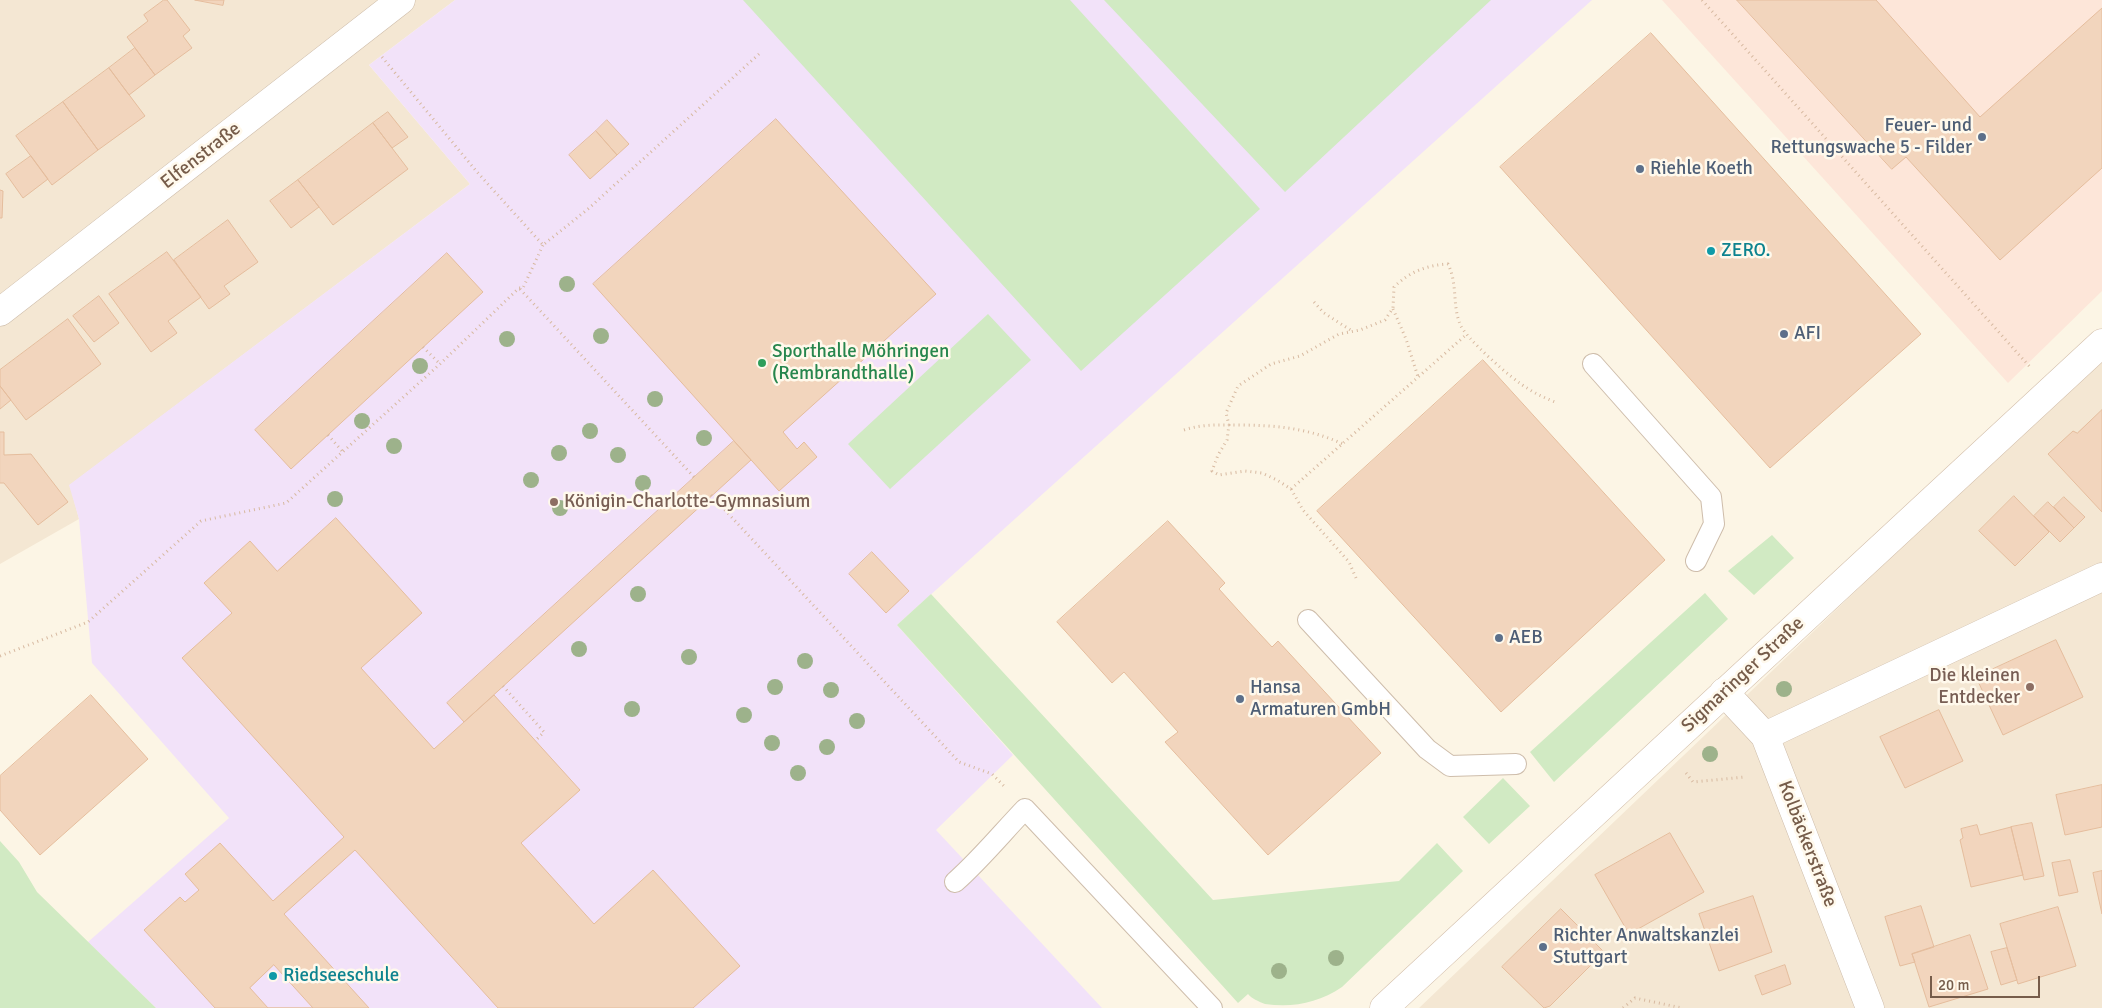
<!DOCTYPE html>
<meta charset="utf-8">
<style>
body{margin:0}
#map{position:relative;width:2102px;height:1008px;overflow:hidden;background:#fcf5e5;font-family:Signika,sans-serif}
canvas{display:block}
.scale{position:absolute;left:1930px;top:976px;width:110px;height:22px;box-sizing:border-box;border:2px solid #765c4a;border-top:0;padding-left:6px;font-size:15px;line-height:18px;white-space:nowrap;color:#765c4a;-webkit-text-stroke:4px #fff9ec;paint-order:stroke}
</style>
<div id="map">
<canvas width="2102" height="1008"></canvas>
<div class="scale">20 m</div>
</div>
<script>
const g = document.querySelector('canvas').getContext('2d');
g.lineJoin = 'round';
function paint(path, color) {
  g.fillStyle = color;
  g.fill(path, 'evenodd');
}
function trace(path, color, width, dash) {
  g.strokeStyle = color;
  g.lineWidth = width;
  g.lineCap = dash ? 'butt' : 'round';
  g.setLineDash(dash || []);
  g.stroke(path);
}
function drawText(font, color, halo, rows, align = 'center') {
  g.font = font + ' Signika,sans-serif';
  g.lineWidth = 5;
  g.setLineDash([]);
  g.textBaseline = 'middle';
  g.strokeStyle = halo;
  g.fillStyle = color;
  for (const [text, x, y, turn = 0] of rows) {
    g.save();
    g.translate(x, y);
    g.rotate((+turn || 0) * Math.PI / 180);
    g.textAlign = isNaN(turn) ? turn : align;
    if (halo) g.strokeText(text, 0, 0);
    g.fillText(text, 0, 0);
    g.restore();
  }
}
const residential = new Path2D(`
 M0,0H455L369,65L470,184L70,485L79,519L0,564Z
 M2102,356V1008H1419Z`);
const commercial = new Path2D(`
 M1662,0H2102V291L2008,383Z`);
const education = new Path2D(`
 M455,0H1592L897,625L1013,755L936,830L1102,1008H156L88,942L229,818L92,663L79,519L69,485L470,184L369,65Z`);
const green = new Path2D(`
 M743,0H1070L1260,209L1081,371Z
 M1104,0H1491L1285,192Z
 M988,314L1031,360L890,489L848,444Z
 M1772,535L1794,558L1754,595L1728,571Z
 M1705,593L1728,619L1554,782L1530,752Z
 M931,594L1213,900L1399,881L1437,843L1463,871L1342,987C1318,1003 1293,1008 1265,1004C1258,1001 1252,999 1248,994L1238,1003L897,625Z
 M1503,778L1530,806L1489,844L1463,817Z
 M0,841L19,862L37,892L156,1008H0Z`);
const building = new Path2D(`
 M164,0H167L190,30L183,36L192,48L155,75L127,37L148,21L144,15Z
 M195,0H224L223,5Z
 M1737,0H1876L1980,117L2102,8V168L2000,260L1906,157L1892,169Z
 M1651,33L1921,334L1770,468L1500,167Z
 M135,48L155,75L129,95L109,68Z
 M109,68L145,116L98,150L63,102Z
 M63,102L98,150L52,185L16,136Z
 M388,112L408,137L392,148L373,123Z
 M776,119L936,294L783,432L797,449L804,442L817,457L779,491L593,284Z
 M607,120L629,144L617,155L596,131Z
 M373,123L408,169L333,225L298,180Z
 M596,131L617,155L590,179L569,155Z
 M31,156L48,179L23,198L6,174Z
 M298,180L319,207L291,228L270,201Z
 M0,190L3,191L2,218H0Z
 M228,220L258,262L224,286L230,294L209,309L174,260Z
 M167,252L201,297L168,321L177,333L151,352L109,294Z
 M447,253L483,292L291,469L255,430Z
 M99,296L119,323L94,342L73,316Z
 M68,319L101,364L26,420L0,386V370Z
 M1483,360L1665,560L1501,712L1317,511Z
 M0,386L11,400L0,409Z
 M2102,410V512L2048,454L2073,431L2077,433Z
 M0,432H4V455L31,454L68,502L38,525L4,483H0Z
 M734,441L751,460L464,722L447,703Z
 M2014,496L2049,532L2015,566L1979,531Z
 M2064,497L2085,517L2074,528L2054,507Z
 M2048,502L2074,528L2060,542L2034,516Z
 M336,518L422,613L361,668L434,749L494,695L580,790L521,843L594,924L653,870L740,966L693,1008H498L355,850L284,914L369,1008H215L144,930L180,897L185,902L199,890L185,874L220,843L273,901L344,837L182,658L232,613L204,583L250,541L277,571Z
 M1168,521L1225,583L1219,589L1247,620L1272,647L1278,641L1381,753L1268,855L1165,742L1178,732L1124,672L1112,683L1057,622Z
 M872,552L909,591L886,613L849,574Z
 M2056,640L2083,697L2003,735L1976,677Z
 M91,695L148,759L40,855L0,810V776Z
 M1939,710L1963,761L1905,788L1880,737Z
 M2102,785V827L2065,835L2056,795Z
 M2032,823L2044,876L2024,880L2011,827Z
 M1977,825L1980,835L2011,827L2023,875L1971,887L1960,840L1963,838L1961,829Z
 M1670,833L1704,892L1629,934L1595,875Z
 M2070,860L2078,892L2059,896L2052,863Z
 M2102,871V914L2093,873Z
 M1753,896L1772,952L1719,971L1699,914Z
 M1921,906L1934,947L1912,954L1915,962L1900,966L1885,917Z
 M2058,907L2076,966L2018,984L2000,924Z
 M1561,909L1604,952L1550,1006L1544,1008L1502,967Z
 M1970,935L1988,989L1929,1007L1912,954Z
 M2007,948L2017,980L2001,985L1991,952Z
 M274,965L313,1008H268L250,988Z
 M1785,965L1791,984L1762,995L1755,976Z`);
const path = new Path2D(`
 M1702,0L2030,367
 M382,57L477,172L543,245L588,209L759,54
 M520,289L694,477
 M1314,302L1324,313L1352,331
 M1393,309L1406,339L1418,377
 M423,347L440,364
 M1184,430C1202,424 1219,425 1237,425C1275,425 1308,428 1343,444
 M328,435L343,452
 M1291,489L1467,334
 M711,495L959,762L992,774L1006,788
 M1356,578L1349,562L1303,510L1291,489L1277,480L1262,473L1245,471L1219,475L1212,471L1218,455L1227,440L1229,425L1226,413L1238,386L1271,364L1300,356L1339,334L1360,330L1385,320L1393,308L1394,287C1409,272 1427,265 1448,264C1458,285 1452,304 1460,324C1464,337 1514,381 1527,388C1536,394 1545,398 1555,402
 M0,656L88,622L201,521L286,503L440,364L519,288H523L543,245
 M503,686L544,732L535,741
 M1686,773L1693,782L1745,777
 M1623,1008L1635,998L1682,1008`);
const lane = new Path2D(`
 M1593,364L1711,497L1714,524L1696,561
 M1308,620L1427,749L1450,766L1516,764
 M955,882C980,860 1002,833 1025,809L1212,1008`);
const street = new Path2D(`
 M0,312L401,0
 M1724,692L1765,736L1870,1008
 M1765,736L2102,577`);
const secondary = new Path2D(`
 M1384,1008L2102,343`);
const trees = [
 [567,284],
 [601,336],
 [507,339],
 [420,366],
 [655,399],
 [362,421],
 [590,431],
 [704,438],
 [394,446],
 [559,453],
 [618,455],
 [531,480],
 [643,483],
 [335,499],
 [560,508],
 [638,594],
 [579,649],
 [689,657],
 [805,661],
 [775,687],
 [1784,689],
 [831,690],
 [632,709],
 [744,715],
 [857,721],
 [772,743],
 [827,747],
 [1710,754],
 [798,773],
 [1336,958],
 [1279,971]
];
const markers = [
 [1982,137,5,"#5c6f8a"],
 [1640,169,5,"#5c6f8a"],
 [1711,251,5,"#0f9aa8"],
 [1784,334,5,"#5c6f8a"],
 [762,363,5,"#2e9e5b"],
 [554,502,5,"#8d6e63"],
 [1499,638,5,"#5c6f8a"],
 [2030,687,5,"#8d6e63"],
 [1240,699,5,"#5c6f8a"],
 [1543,947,5,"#5c6f8a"],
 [273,976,5,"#0f9aa8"]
];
const serviceNames = [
 ["Feuer- und",1972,126,"right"],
 ["Rettungswache 5 - Filder",1972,148,"right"],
 ["Riehle Koeth",1650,169],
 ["AFI",1794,334],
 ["AEB",1509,638],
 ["Hansa",1250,688],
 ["Armaturen GmbH",1250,710],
 ["Richter Anwaltskanzlei",1553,936],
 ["Stuttgart",1553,958]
];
const streetNames = [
 ["Elfenstraße",201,156,-38],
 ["Sigmaringer Straße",1743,675,-43],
 ["Kolbäckerstraße",1807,844,69]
];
const cultureNames = [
 ["ZERO.",1721,251],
 ["Riedseeschule",283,976]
];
const leisureNames = [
 ["Sporthalle Möhringen",772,352],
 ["(Rembrandthalle)",772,374]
];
const educationNames = [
 ["Königin-Charlotte-Gymnasium",564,502],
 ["Die kleinen",2020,676,"right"],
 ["Entdecker",2020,698,"right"]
];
paint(residential, '#f4e7d3');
paint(commercial, '#fde6d9');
paint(education, '#f2e2f9');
paint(green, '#d1eac3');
paint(building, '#f2d5bd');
trace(building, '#e5bd9d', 1);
trace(lane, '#cebdab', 22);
trace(street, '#cebdab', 29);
trace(secondary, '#d3bfab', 29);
trace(path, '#d7b9a0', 3, [1, 4]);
trace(lane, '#fff', 20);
trace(street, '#fff', 28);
trace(secondary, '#fff', 28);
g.fillStyle = '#9db28b';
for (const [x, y] of trees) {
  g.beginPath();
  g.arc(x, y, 8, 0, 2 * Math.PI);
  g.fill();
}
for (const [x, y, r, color] of markers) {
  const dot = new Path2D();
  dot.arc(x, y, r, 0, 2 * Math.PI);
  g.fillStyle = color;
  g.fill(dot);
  trace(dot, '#fff9ec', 2);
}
drawText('19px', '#4e5e75', '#fff9ec', serviceNames, 'left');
drawText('19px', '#765c4a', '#fff9ec', streetNames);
drawText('19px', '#0d838f', '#fff9ec', cultureNames, 'left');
drawText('19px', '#27864d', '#fff9ec', leisureNames, 'left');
drawText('19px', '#785e54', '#fff9ec', educationNames, 'left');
</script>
